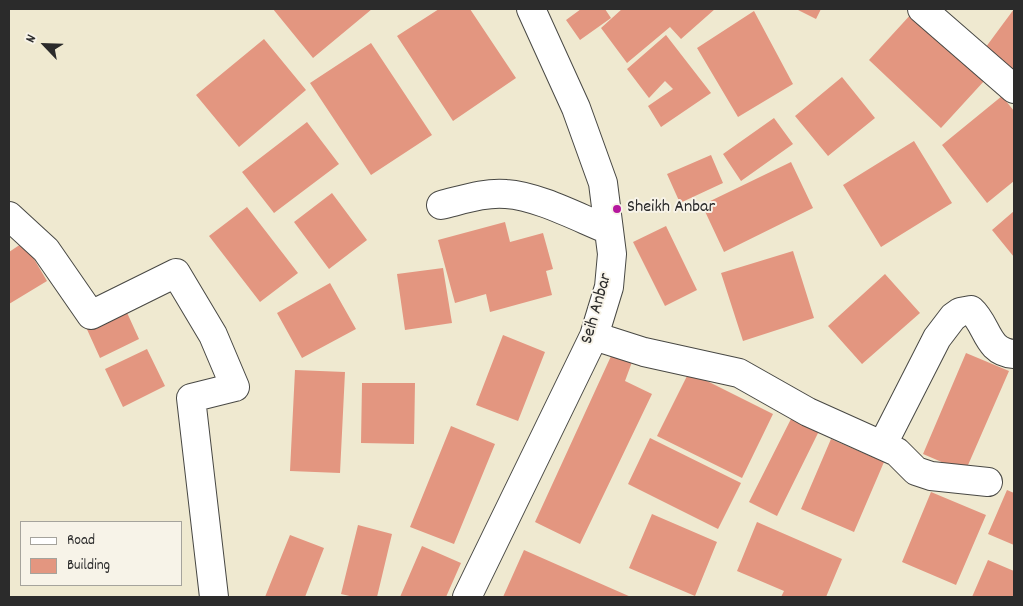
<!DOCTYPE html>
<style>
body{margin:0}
#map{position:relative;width:1023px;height:606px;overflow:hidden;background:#efe9d0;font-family:Dekko,sans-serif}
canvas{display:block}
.frame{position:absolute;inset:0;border:10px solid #2b2b2b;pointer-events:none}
.legend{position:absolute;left:20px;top:521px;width:162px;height:65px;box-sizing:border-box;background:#f7f3e8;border:1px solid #a5a39c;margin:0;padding:6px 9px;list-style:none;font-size:15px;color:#2b2b2b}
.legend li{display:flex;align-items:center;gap:10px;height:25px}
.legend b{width:25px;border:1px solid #a5a39c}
.north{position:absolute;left:20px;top:20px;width:50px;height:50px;-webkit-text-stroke:4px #f7f3e8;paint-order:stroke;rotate:294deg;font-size:14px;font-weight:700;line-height:20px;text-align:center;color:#2b2b2b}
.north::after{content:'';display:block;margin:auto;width:18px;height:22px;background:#2b2b2b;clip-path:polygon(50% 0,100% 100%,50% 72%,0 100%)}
</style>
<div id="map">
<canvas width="1023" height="606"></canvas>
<div class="frame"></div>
<ul class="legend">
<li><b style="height:6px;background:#fff"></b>Road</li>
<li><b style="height:14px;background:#e39680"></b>Building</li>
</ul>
<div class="north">N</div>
</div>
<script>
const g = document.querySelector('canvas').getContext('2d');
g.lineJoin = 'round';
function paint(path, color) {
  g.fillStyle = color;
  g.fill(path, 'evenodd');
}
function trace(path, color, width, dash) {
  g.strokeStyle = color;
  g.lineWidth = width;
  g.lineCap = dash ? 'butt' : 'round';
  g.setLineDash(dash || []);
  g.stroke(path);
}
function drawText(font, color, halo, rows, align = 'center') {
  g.font = font + ' Dekko,sans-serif';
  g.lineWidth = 4;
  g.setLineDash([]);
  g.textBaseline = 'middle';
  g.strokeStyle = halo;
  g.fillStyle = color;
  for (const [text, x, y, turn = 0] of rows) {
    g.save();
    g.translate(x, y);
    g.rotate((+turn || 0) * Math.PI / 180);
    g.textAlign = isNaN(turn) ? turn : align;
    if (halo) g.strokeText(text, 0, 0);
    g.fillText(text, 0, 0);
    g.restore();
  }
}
const building = new Path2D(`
 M273,9H372L313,58Z
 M439,9H470L516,78L453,121L397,36Z
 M581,9H605L611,18L580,40L566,20Z
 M622,9H715L681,39L670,27L627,63L601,28Z
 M796,9H821L816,19Z
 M1014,9V82L980,55Z
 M754,11L793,84L738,117L697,48Z
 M913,12L985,80L941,128L869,60Z
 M666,35L711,93L661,127L648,106L673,89L665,81L649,98L627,69Z
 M264,39L306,90L239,147L196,95Z
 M371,43L432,135L371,175L310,83Z
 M842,77L875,118L828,156L795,116Z
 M1002,96L1014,111V181L987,203L942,145Z
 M774,118L793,144L741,181L723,154Z
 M307,122L339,164L274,213L242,172Z
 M914,141L952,203L881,247L843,185Z
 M711,155L723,183L680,203L667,174Z
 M791,162L813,208L724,252L702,205Z
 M332,193L367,240L329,269L294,222Z
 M247,207L298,273L260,302L209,236Z
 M1014,211V257L992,230Z
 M505,222L510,242L543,233L553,269L546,271L552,295L490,312L486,294L455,303L438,240Z
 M666,226L697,290L665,306L633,242Z
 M24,242L47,281L9,304V252Z
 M793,251L814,318L743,341L721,273Z
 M443,268L452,323L405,330L397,274Z
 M885,274L920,313L862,364L828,326Z
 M330,283L356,329L302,358L277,313Z
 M124,306L139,339L100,358L85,325Z
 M503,335L545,352L518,421L476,405Z
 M147,349L165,386L123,407L105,369Z
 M966,353L1009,371L965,472L923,454Z
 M612,354L632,362L625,381L652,394L580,544L535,522Z
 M295,370L345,372L340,473L290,471Z
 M689,372L773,414L742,478L657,436Z
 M362,383H415L414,444L361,443Z
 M794,413L821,427L777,516L749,502Z
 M451,426L495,444L454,544L410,527Z
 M650,438L741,483L718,529L628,484Z
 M831,439L884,462L854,532L801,509Z
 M1007,490L1014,493V545L988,534Z
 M931,492L986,515L956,585L902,562Z
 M652,514L717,542L695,596L629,568Z
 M757,522L842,559L826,597H781L784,591L737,571Z
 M358,525L392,534L377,597H354L341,594Z
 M290,535L324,548L305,597H265Z
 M422,546L461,563L446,597H400Z
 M524,550L558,565L631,597H503Z
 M988,560L1014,571V597H972Z`);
const minor = new Path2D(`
 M922,9L1014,89
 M441,205C462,200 485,192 506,194C538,196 579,218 609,230
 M9,216L46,250L91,315L176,273L213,335L235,387L191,398L214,597
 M594,336L644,352L739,373L808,412L897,452L916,471L931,476L988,482
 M883,444L937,338L953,317L960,312L971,310C988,325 986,352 1014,354
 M467,597L594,336L609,287L612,254L603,183L576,108L531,9`);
const markers = [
 [617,209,5,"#b5179e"]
];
const poiNames = [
 ["Sheikh Anbar",627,209]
];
const streetNames = [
 ["Seih Anbar",598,309,-74]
];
paint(building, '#e39680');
trace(minor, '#484844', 30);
trace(minor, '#fff', 28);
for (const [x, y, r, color] of markers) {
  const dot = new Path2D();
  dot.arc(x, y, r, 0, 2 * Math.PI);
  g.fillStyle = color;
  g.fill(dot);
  trace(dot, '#f7f3e8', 2);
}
drawText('18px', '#2b2b2b', '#f7f3e8', poiNames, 'left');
drawText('18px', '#2b2b2b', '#f7f3e8', streetNames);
</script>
